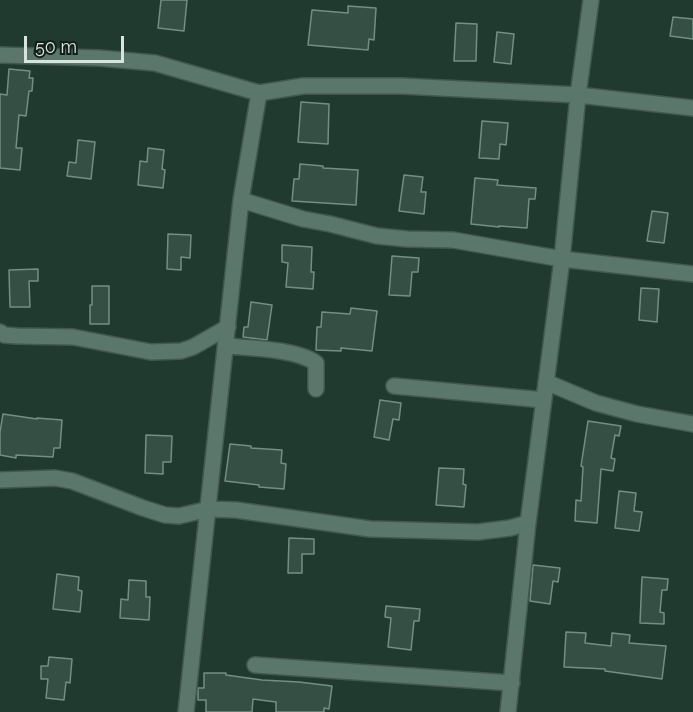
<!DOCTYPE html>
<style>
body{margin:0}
#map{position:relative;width:693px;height:712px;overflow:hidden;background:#203a30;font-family:Raleway,sans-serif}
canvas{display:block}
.scale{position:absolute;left:24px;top:36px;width:100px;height:27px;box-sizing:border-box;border:3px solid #d6e5de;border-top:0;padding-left:8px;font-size:18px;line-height:21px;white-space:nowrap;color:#d6e5de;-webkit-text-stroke:4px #131e1a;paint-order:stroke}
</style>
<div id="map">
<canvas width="693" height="712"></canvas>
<div class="scale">50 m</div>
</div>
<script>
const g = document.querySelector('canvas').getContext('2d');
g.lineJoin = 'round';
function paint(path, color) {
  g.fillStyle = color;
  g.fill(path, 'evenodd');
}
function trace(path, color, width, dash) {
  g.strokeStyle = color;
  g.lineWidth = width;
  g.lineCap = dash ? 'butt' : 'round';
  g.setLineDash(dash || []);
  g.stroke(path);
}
const building = new Path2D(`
 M161,0H187L184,31L158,28Z
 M348,6L376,8L374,40L369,39L368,50L308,45L312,10L348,13Z
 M673,17L693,19V39L670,36Z
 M456,23L477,24L476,61H454Z
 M497,32L514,34L511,64L494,62Z
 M9,69L30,71L29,78H33L32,91H29L26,116L19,115L16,148H22L20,170L0,168V94L7,95Z
 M301,102L329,104L328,144L298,142Z
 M482,121L508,123L506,145L500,144L499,159L479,158Z
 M78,140L95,142L91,179L67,176L69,162L76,163Z
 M148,148L164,150L162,169L165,170L163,188L138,185L140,161L147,162Z
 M300,164L323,166V168L358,170L356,205L292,201L294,179H299Z
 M404,175L423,177L421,192H426L424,214L399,211Z
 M475,178L498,180L497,185L536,188L535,199H529L527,228L499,226V227L471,224Z
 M652,211L668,213L664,243L647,241Z
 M168,234L191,235L190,258L181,257V270L167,269Z
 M282,245L312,247L311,272H314L313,289L286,287L288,263L282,262Z
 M392,256L419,258L418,272H412L410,296L389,295Z
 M38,269V281H29L30,307H10L9,270Z
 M92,286H109V324H90V305H92Z
 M641,288L659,289L657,322L639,320Z
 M251,302L272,305L267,340L243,337L244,327H248Z
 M351,308L377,311L372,351L341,348V351L316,350L317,327H321L322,312L350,314Z
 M380,400L401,403L399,420L393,419L389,440L374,437Z
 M3,414L37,419V418L62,420L60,448H54L53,457L16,455V458L0,455V432Z
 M588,421L621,426L619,436L615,435L611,458L615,459L613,471L601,469L597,523L575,521L576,500L581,501L583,467L581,466Z
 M146,435L172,436L171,462H163V474L145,473Z
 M230,444L251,446V448L282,450L281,463L286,464L284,489L259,487V485L225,481Z
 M439,468L464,469L463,484L466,485L464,507L436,505Z
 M619,491L636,493L634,511L642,512L639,531L615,528Z
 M289,538L314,539V554H302V573H288Z
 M533,565L560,568L558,582L553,581L550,604L530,601Z
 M57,574L79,577L78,590L82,591L80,612L53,609Z
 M642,577L668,579L667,590H662L660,612L664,613V624L640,623Z
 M129,580L146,581V597H150L149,620L120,618L121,599L128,600Z
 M386,606L420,609L419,621H414L411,650L388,647L391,618L385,617Z
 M566,632L586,633L585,643L611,646L612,633L630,635L629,643L666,646L662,679L605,671V669L564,667Z
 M49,657L72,659L70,683L66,682L64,700L46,698L48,679H41V666H48Z
 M204,673H226V675L262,680L299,682L332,686L329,709L324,708V712H276V702L253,699L252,712H206V700H198V688H204Z`);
const minor = new Path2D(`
 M0,55L99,58L155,63L259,93L303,86H402L578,95L693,108
 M241,200L303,219L330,224L377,236L407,239L453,240L562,259L693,274
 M0,332L4,335L17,336L73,337L151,352L181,351L193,347L228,327
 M226,346C250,348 297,349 316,363V389
 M546,382L596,403L637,414L693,424
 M394,386L544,400
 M0,480L55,478L72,481L143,508L165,515L179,516L209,509L236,510L370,529L478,532L510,528L528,523
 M255,665L512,683
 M186,712L241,200L259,93
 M508,712L528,523L562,259L578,95L591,0`);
paint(building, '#354f44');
trace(building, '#738f83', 1.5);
trace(minor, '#41584f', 18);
trace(minor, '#5b766b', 15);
</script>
